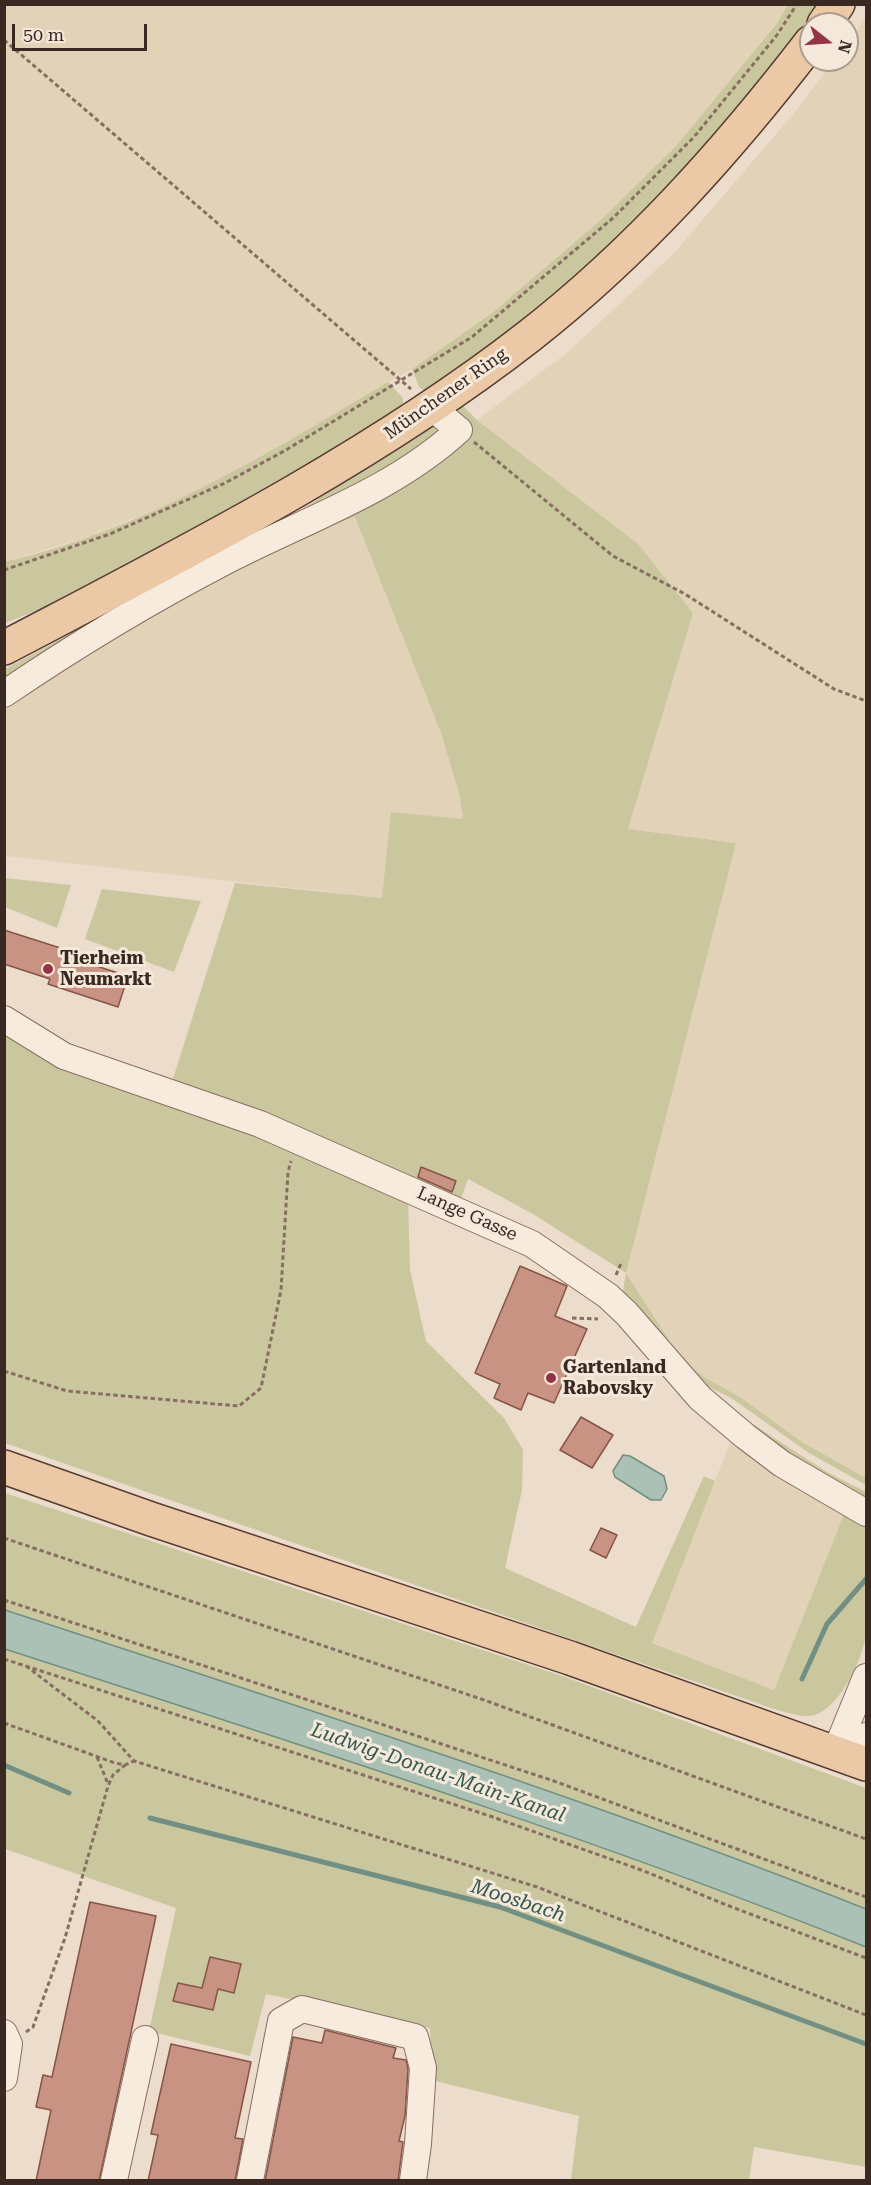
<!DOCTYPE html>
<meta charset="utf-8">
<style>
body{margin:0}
#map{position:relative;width:871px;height:2185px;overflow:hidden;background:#ecdccb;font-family:"Roboto Serif",serif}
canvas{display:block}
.frame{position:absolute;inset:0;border:6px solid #3a2922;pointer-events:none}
.north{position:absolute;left:799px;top:12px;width:60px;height:60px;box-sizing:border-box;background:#f4e8da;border:2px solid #aa9c90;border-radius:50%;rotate:107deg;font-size:16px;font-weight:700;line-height:24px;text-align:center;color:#3a2922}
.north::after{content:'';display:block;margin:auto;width:21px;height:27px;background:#933446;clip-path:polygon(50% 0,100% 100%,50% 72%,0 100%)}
.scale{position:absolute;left:12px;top:24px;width:135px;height:27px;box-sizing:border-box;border:3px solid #3a2922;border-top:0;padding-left:8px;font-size:18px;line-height:21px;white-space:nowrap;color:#3a2922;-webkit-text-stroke:4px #f4e8da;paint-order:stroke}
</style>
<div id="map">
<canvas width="871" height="2185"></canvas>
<div class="frame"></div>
<div class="north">N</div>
<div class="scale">50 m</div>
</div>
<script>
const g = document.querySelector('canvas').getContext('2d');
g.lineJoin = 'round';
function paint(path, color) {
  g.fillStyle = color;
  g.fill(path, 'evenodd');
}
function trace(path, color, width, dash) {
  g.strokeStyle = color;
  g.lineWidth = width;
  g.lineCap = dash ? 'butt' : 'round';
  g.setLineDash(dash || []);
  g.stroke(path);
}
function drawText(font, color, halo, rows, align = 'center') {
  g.font = font + ' "Roboto Serif",serif';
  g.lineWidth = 6;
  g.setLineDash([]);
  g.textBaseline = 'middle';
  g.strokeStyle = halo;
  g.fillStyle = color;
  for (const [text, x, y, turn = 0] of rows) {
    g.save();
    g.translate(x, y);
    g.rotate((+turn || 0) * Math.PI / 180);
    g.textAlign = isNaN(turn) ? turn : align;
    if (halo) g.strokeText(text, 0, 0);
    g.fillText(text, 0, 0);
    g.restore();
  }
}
const farmland = new Path2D(`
 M4,5H788L776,23L676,146L603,218L492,313L412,369L231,474L159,508L88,537L5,562Z
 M866,18V1478L802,1442L740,1397L704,1377L693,1368L671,1343L626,1273L736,843L628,829L693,613L477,420L568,352L675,252L794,113L835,60H847V44Z
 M355,517L441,733L459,793L463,819L382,898L5,856V702L103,636L311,532Z
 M731,1440L789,1484L844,1514L774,1690L652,1643Z`);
const green = new Path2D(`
 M788,5H822L731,123L587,269L521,323L427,393L419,387L412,369L492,313L603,218L676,146L776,24Z
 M388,382L403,398V406L339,447L58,602L5,623L4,562C144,530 267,454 388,382Z
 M461,404L477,420L638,544L693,613L628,829L736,843L626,1273L671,1343L693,1368L704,1377L740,1397L802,1442L866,1478V1485L809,1453L731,1398L701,1383L623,1291L626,1273L533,1214L468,1179L460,1202L172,1082L235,883L382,898L391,812L463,819L459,793L441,733L355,517L311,532L5,688V669L301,510Z
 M5,878L71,885L57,928L5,907Z
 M102,889L201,901L174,972L85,939Z
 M5,1032L408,1197L410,1270L426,1341L504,1418L523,1450L522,1490L505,1568L636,1627L704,1476L715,1481L652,1643L774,1690L844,1514L866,1526C866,1561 869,1597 866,1632C865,1656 838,1713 810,1716C799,1717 785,1712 774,1709L5,1443Z
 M754,1425L827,1472L866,1492V1503L821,1478L760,1433Z
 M5,1493L565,1677L866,1788V1909L545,1789L5,1610Z
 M5,1649C294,1743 584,1834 866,1947V2167L754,2147L749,2180H571L579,2116L431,2080L430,2028L266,1994L250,2056L149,2031L176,1908L5,1849Z`);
const water = new Path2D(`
 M623,1455L630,1456L664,1476L667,1489L661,1500H651L615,1477L613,1471Z
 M5,1610C294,1705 584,1797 866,1909V1947C584,1834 294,1743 5,1649Z`);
const stream = new Path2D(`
 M802,1679L827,1624L866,1579
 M4,1765L69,1793
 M150,1818L500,1907L866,2044`);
const building = new Path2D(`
 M4,930L76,953L74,959L128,976L118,1007L48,984L50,979L4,964Z
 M421,1167L456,1181L452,1192L418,1177Z
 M520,1266L567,1286L555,1316L587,1329L554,1403L528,1393L521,1410L494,1398L500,1384L475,1373Z
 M581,1417L613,1435L592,1468L560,1450Z
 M601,1528L617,1535L606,1558L590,1550Z
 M90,1902L156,1916L99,2181H36L51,2110L36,2107L43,2075L52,2077Z
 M210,1957L241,1964L234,1993L218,1989L213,2010L173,2001L178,1983L202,1988Z
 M325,2030L396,2048L393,2058L406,2060L408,2069L405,2116L399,2141L403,2142L398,2181H265L293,2037L322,2043Z
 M171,2044L251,2062L235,2138L243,2139L235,2181H148L158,2135L151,2134Z`);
const path = new Path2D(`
 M4,40L411,389
 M474,442L613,556L685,594L834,689L866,701
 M4,570L110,534L225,483L286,450L472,337L613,218L694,137L777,35L797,4
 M616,1275L622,1261
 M572,1318L598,1319
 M4,1371L67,1391L239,1406L261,1388L281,1290L288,1172L291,1161
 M4,1538L484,1700L866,1839
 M4,1600L554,1781L866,1897
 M4,1659L490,1816L644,1871L724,1904L866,1958
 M26,1666L98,1721L134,1761L537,1887L866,2015
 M4,1723L115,1763L125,1765L134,1761
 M97,1757L108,1784
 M26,2032L33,2027L65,1938L108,1786L113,1775L125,1765`);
const minor = new Path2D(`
 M4,694C76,645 149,601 226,561C305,520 393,491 459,430L430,406
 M4,1019L64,1056L260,1124L532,1244L608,1296L627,1314L700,1398L745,1436L782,1464L866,1513
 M835,1753L866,1677
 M858,1761L866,1736
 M4,2033L9,2044L4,2078
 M114,2180L145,2039
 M250,2180L281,2021L302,2009L415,2037L423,2068L418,2144L413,2180`);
const major = new Path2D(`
 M824,24L838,4
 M4,648C181,555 370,460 528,337C637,252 727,151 811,42
 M4,1467L151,1519L570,1658L866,1764`);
const markers = [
 [48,969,6,"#933446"],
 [551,1378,6,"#933446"]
];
const streetNames = [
 ["Münchener Ring",446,394,-35],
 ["Lange Gasse",467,1214,24]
];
const poiNames = [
 ["Tierheim",60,959],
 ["Neumarkt",60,980],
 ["Gartenland",563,1368],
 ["Rabovsky",563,1389]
];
const waterNames = [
 ["Ludwig-Donau-Main-Kanal",438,1773,19],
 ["Moosbach",518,1901,18]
];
paint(farmland, '#e2d3b8');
paint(green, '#cac79f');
paint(water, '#abc1b6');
trace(water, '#718f82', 1.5);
trace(stream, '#718f82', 5);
paint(building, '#c89383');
trace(building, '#865447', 1.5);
trace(minor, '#886e60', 28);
trace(major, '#573d33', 36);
trace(path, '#886e60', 3, [4.5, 3]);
trace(minor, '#f7ebde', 26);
trace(major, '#ecc9a6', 33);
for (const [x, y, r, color] of markers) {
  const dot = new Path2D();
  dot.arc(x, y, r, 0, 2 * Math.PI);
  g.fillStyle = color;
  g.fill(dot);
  trace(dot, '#f4e8da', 2);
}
drawText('18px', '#3a2922', '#f4e8da', streetNames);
drawText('bold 18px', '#3a2922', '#f4e8da', poiNames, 'left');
drawText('italic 20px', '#33584f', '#f4e8da', waterNames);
</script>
